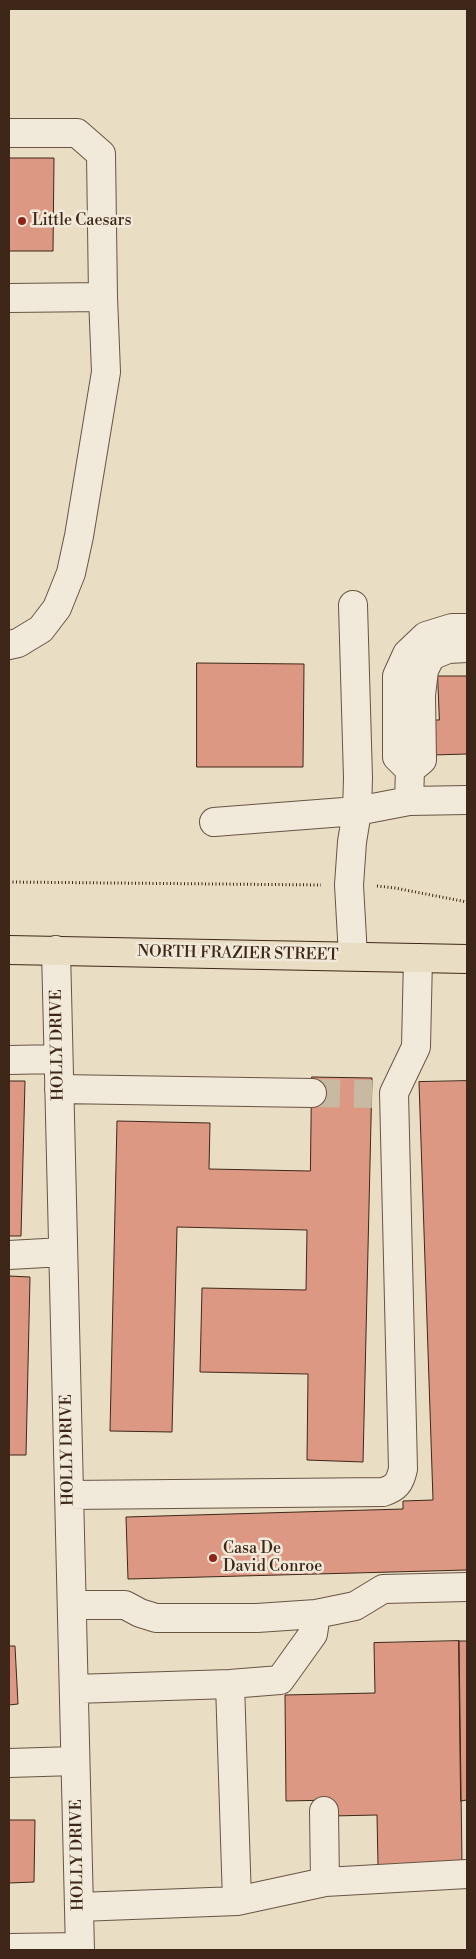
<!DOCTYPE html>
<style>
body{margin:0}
#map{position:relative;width:476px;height:1959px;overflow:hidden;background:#e9ddc4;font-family:"Libre Bodoni",serif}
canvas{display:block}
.frame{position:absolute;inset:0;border:10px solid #3e2719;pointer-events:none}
</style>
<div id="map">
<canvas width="476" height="1959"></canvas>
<div class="frame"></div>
</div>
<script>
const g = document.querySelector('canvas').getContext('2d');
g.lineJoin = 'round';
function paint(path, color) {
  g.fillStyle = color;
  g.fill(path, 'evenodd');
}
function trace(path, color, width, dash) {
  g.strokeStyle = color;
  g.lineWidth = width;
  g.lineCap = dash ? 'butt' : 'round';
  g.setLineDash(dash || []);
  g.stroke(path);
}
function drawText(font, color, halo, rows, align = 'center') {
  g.font = font + ' "Libre Bodoni",serif';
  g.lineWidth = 5;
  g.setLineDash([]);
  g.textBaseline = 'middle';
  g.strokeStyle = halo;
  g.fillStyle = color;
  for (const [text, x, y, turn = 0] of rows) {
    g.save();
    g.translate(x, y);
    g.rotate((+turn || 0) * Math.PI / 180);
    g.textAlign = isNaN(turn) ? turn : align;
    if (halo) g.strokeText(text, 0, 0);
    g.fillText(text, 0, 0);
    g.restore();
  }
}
const building = new Path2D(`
 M9,158H54L53,251H9Z
 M197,663L304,664L303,767H197Z
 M438,676H467V754L432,755L431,720H439Z
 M312,1077L372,1078L363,1462L307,1460L308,1374L200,1372L202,1288L306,1290L307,1230L177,1227L172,1432L110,1431L117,1121L210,1123L209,1169L310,1171Z
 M9,1081H25L21,1236H9Z
 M467,1081V1570L128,1579L126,1517L403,1509V1501L433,1500L419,1082Z
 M9,1276L30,1277L26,1455H9Z
 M459,1641L462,1864L378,1865L377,1815L332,1816V1800L286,1801L285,1695L375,1693L374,1643Z
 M459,1641H467V1800L461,1801Z
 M9,1646H15L18,1704L9,1705Z
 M9,1820H35L34,1882L9,1883Z`);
const minorTunnel = new Path2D(`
 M312,1093L372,1094`);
const path = new Path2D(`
 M9,882L321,885
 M377,886L395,888L467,902`);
const minor = new Path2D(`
 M9,133H77L101,154L103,297
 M9,298L103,297L106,372L79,536L71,573L57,608L41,629L18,643L9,645
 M353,605L358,778L357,811L352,842L349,885L353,956
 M410,770L422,760L421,695L424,670L431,656L448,649L467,648
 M409,801L410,770L397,757V676L407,654L426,636L452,628H467
 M214,822L357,811L409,801L467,800
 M56,950L80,1950
 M9,1060L58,1059
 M59,1089L312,1093
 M9,1255L63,1252
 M69,1495L383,1492C396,1488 400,1483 403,1469L394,1093L416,1047L418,958
 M72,1605H125L140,1613L156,1618H257L316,1614L355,1606L383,1589L467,1587
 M230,1684L237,1901
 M74,1689L230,1684L280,1680L313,1634L316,1614
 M9,1763L75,1761
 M324,1811L325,1882
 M79,1907L237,1901L325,1882L467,1874
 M9,1948L80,1947`);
const major = new Path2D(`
 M9,950L467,959`);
const markers = [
 [22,221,5,"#8f2418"],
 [213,1558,5,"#8f2418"]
];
const poiNames = [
 ["Little Caesars",32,221],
 ["Casa De",223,1549],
 ["David Conroe",223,1567]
];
const streetNames = [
 ["NORTH FRAZIER STREET",238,954,1],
 ["HOLLY DRIVE",58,1045,-91],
 ["HOLLY DRIVE",68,1450,-91],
 ["HOLLY DRIVE",78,1855,-91]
];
paint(building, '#dc9883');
trace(building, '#3e2719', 1);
trace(minorTunnel, '#c7b9a2', 28, [28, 14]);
trace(minor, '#695444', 30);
trace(major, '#3e2719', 30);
trace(path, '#3e2719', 3, [1, 2.5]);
trace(minor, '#f1e9d9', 28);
trace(major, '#e9ddc4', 28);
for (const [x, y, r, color] of markers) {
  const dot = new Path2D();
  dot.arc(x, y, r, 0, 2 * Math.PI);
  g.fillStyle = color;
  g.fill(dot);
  trace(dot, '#f1e9d9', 2);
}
drawText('16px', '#3e2719', '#f1e9d9', poiNames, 'left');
drawText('16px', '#3e2719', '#f1e9d9', streetNames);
</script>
